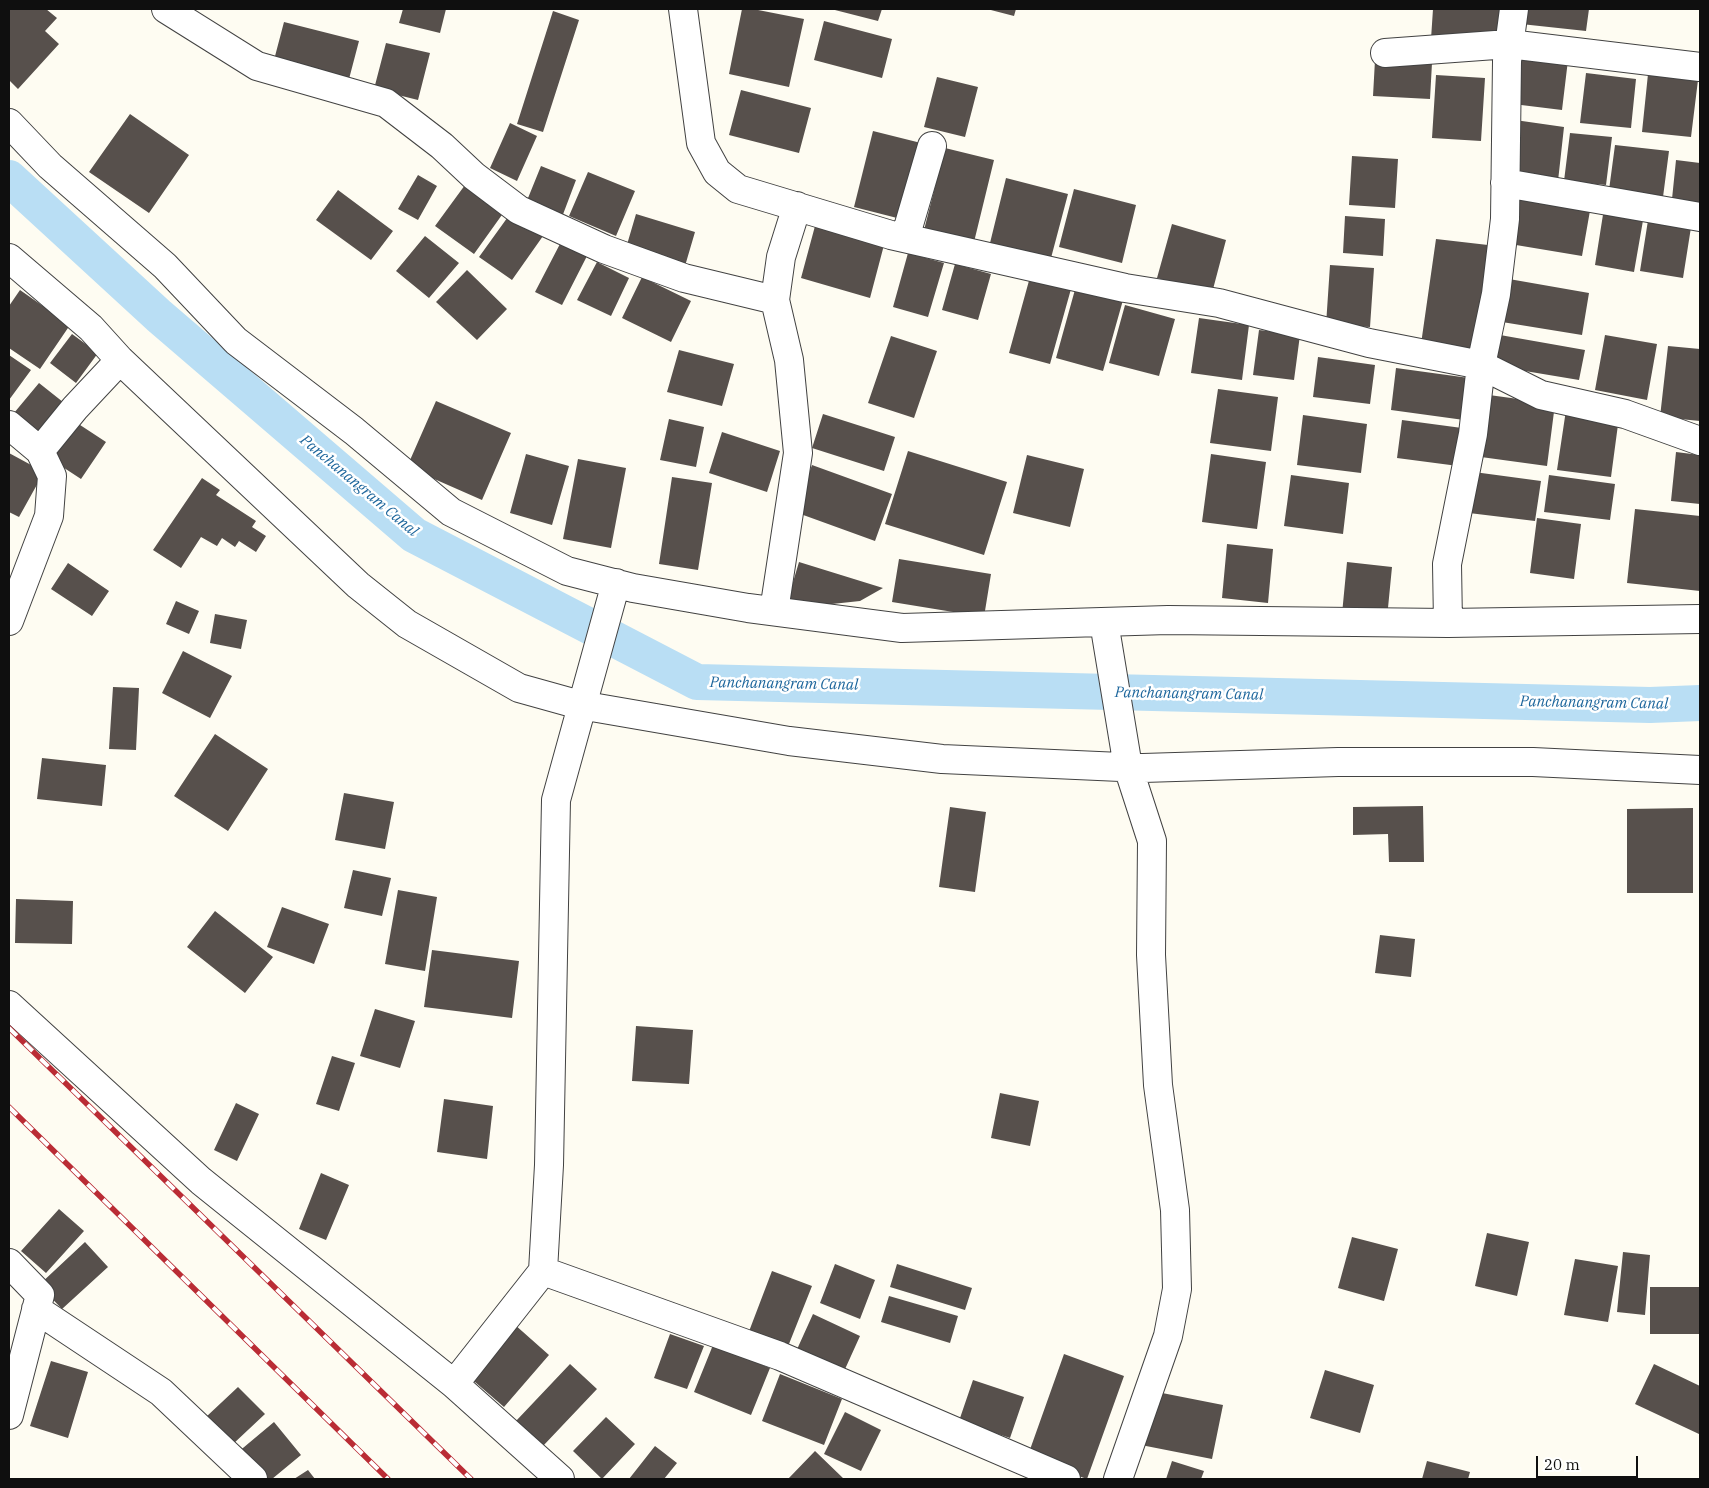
<!DOCTYPE html>
<style>
body{margin:0}
#map{position:relative;width:1709px;height:1488px;overflow:hidden;background:#fefcf2;font-family:"IBM Plex Serif",serif}
canvas{display:block}
.frame{position:absolute;inset:0;border:10px solid #0f0f0f;pointer-events:none}
.scale{position:absolute;left:1536px;top:1456px;width:102px;height:22px;box-sizing:border-box;border:2px solid #0f0f0f;border-top:0;padding-left:6px;font-size:15px;line-height:18px;white-space:nowrap;color:#0f0f0f;-webkit-text-stroke:4px #fff;paint-order:stroke}
</style>
<div id="map">
<canvas width="1709" height="1488"></canvas>
<div class="frame"></div>
<div class="scale">20 m</div>
</div>
<script>
const g = document.querySelector('canvas').getContext('2d');
g.lineJoin = 'round';
function trace(path, color, width, dash) {
  g.strokeStyle = color;
  g.lineWidth = width;
  g.lineCap = dash ? 'butt' : 'round';
  g.setLineDash(dash || []);
  g.stroke(path);
}
function paint(path, color) {
  g.fillStyle = color;
  g.fill(path, 'evenodd');
}
function drawText(font, color, halo, rows, align = 'center') {
  g.font = font + ' "IBM Plex Serif",serif';
  g.lineWidth = 5;
  g.setLineDash([]);
  g.textBaseline = 'middle';
  g.strokeStyle = halo;
  g.fillStyle = color;
  for (const [text, x, y, turn = 0] of rows) {
    g.save();
    g.translate(x, y);
    g.rotate((+turn || 0) * Math.PI / 180);
    g.textAlign = isNaN(turn) ? turn : align;
    if (halo) g.strokeText(text, 0, 0);
    g.fillText(text, 0, 0);
    g.restore();
  }
}
const canal = new Path2D(`
 M9,178L159,316L414,535L697,682L1650,705L1700,703`);
const building = new Path2D(`
 M9,9H46L57,18L45,31L59,44L18,89L9,80Z
 M403,9H446L440,33L399,23Z
 M742,9H753L804,19L789,87L729,74Z
 M831,9H882L878,21Z
 M987,9H1016L1014,16Z
 M1433,9H1500L1498,43L1431,39Z
 M1523,9H1589L1586,31L1521,24Z
 M553,11L579,20L543,132L517,124Z
 M824,21L892,39L882,78L814,60Z
 M284,22L359,41L349,79L274,60Z
 M386,43L430,53L418,100L374,89Z
 M1519,54L1568,60L1562,110L1513,104Z
 M1375,60L1432,63L1430,99L1373,96Z
 M1586,73L1636,79L1631,128L1580,123Z
 M1648,74L1698,80L1691,137L1642,132Z
 M1436,75L1485,78L1481,141L1432,138Z
 M937,77L978,87L965,137L924,127Z
 M741,90L811,108L799,153L729,135Z
 M130,114L189,155L149,213L89,172Z
 M1515,120L1564,127L1558,181L1509,175Z
 M510,123L537,136L517,181L490,168Z
 M873,131L921,143L901,219L854,207Z
 M1570,133L1612,137L1606,185L1564,181Z
 M1615,145L1669,151L1663,197L1609,190Z
 M945,148L994,160L974,242L924,230Z
 M1352,156L1398,159L1395,208L1349,205Z
 M1676,160L1700,163V203L1672,199Z
 M541,166L576,180L562,217L526,203Z
 M588,172L635,191L616,236L569,216Z
 M418,175L437,186L418,220L398,209Z
 M1006,178L1068,194L1051,258L990,243Z
 M465,185L504,212L474,254L435,226Z
 M1074,189L1136,205L1122,263L1059,247Z
 M338,190L393,231L371,260L316,220Z
 M1518,193L1591,205L1582,256L1510,244Z
 M1605,202L1645,209L1634,272L1595,265Z
 M510,214L543,236L512,280L479,257Z
 M636,214L695,232L685,266L626,248Z
 M1649,214L1692,221L1683,278L1640,271Z
 M1345,216L1385,219L1383,256L1343,253Z
 M1172,224L1226,240L1212,293L1157,278Z
 M815,226L884,245L870,298L801,278Z
 M425,236L459,263L429,298L396,271Z
 M1436,239L1488,245L1474,351L1421,344Z
 M561,242L587,256L562,305L535,292Z
 M908,253L944,263L928,317L893,307Z
 M597,262L629,278L611,316L577,300Z
 M955,264L991,274L978,320L942,310Z
 M1330,265L1374,268L1370,327L1326,325Z
 M467,270L507,309L477,340L436,302Z
 M642,277L691,301L671,342L622,318Z
 M1030,277L1071,289L1050,364L1009,353Z
 M1509,279L1589,293L1582,335L1502,322Z
 M1076,286L1123,300L1103,371L1056,358Z
 M20,290L70,325L40,369L9,348V306Z
 M1125,305L1175,319L1159,376L1109,363Z
 M1199,318L1249,325L1242,380L1191,373Z
 M1259,330L1300,335L1294,380L1253,375Z
 M72,334L98,353L76,383L50,363Z
 M1500,335L1585,350L1579,380L1495,366Z
 M1605,335L1657,344L1647,400L1595,390Z
 M891,336L937,351L914,418L868,403Z
 M1668,346L1700,349V421L1660,417Z
 M679,350L734,364L722,406L667,392Z
 M9,355L31,370L9,400Z
 M1318,357L1375,365L1370,404L1313,397Z
 M1396,368L1469,378L1464,420L1391,410Z
 M39,383L68,406L35,446L9,419Z
 M1218,389L1278,397L1271,451L1210,443Z
 M1489,395L1555,404L1547,466L1481,457Z
 M436,401L511,433L482,500L407,467Z
 M1566,410L1619,417L1611,477L1557,470Z
 M823,414L895,437L884,471L812,448Z
 M1303,415L1367,424L1361,473L1297,465Z
 M669,419L704,427L696,467L660,460Z
 M1402,420L1462,428L1458,466L1397,458Z
 M74,421L106,442L81,479L49,458Z
 M722,432L780,451L767,492L709,473Z
 M908,451L1007,482L984,555L885,524Z
 M1676,452L1700,455V504L1671,501Z
 M9,453L44,472L19,517L9,512Z
 M526,454L569,466L552,525L510,513Z
 M1211,454L1266,462L1257,529L1202,522Z
 M1027,455L1084,469L1070,527L1013,513Z
 M578,459L626,468L611,548L563,539Z
 M812,465L892,494L875,541L795,512Z
 M1474,472L1541,481L1535,521L1469,513Z
 M1291,475L1349,483L1343,534L1284,526Z
 M1549,475L1615,484L1610,520L1544,512Z
 M672,477L712,483L698,570L659,564Z
 M202,478L220,490L216,495L256,521L252,527L266,536L256,552L239,541L235,547L222,538L217,546L201,537L181,568L153,550Z
 M1635,509L1700,516V591L1627,583Z
 M1537,518L1581,524L1574,579L1530,573Z
 M1227,544L1273,549L1268,603L1222,598Z
 M899,559L991,574L984,617L892,602Z
 M799,562L883,588L860,601L785,609Z
 M1347,562L1392,567L1387,618L1342,614Z
 M68,563L109,591L92,616L51,589Z
 M176,601L199,611L189,634L166,624Z
 M215,614L247,620L241,649L210,643Z
 M183,651L232,676L210,718L162,693Z
 M113,687L139,688L136,750L109,749Z
 M215,734L268,769L228,831L174,796Z
 M42,758L106,765L102,806L37,799Z
 M344,793L394,802L385,849L335,840Z
 M1423,806L1424,862H1389L1388,834L1353,835V807Z
 M950,807L986,812L975,892L939,887Z
 M1693,808V893H1627V809Z
 M353,870L391,878L382,916L344,908Z
 M398,890L437,897L425,971L385,964Z
 M16,899L73,901L72,944L15,943Z
 M282,907L329,924L314,964L267,947Z
 M215,911L273,957L245,993L187,947Z
 M1380,935L1415,939L1411,977L1375,973Z
 M432,950L519,961L512,1018L424,1007Z
 M375,1009L415,1021L400,1068L360,1056Z
 M636,1026L693,1030L689,1084L632,1081Z
 M332,1056L355,1063L339,1111L316,1104Z
 M1000,1093L1039,1101L1030,1146L991,1138Z
 M444,1099L493,1106L487,1159L437,1152Z
 M236,1103L259,1114L237,1161L214,1150Z
 M321,1173L349,1185L326,1240L299,1229Z
 M59,1209L84,1231L46,1273L21,1251Z
 M1487,1233L1529,1242L1517,1296L1475,1286Z
 M1352,1237L1398,1249L1384,1301L1338,1288Z
 M85,1242L108,1267L62,1309L39,1285Z
 M1623,1252L1650,1255L1645,1315L1617,1312Z
 M1575,1259L1618,1266L1608,1322L1564,1315Z
 M835,1264L875,1280L860,1319L820,1303Z
 M897,1264L972,1288L965,1310L890,1287Z
 M772,1271L812,1286L787,1349L748,1334Z
 M1650,1287H1700V1334H1650Z
 M889,1296L958,1316L950,1343L881,1322Z
 M813,1314L860,1336L841,1378L794,1356Z
 M514,1324L549,1355L504,1407L468,1376Z
 M670,1334L704,1346L687,1389L654,1378Z
 M713,1345L770,1368L751,1415L694,1392Z
 M1064,1354L1124,1376L1087,1479L1027,1458Z
 M51,1361L88,1372L68,1438L30,1426Z
 M570,1364L597,1389L543,1446L516,1421Z
 M1654,1364L1700,1386L1699,1434L1635,1404Z
 M1325,1370L1374,1385L1360,1433L1310,1418Z
 M780,1374L842,1399L824,1445L762,1421Z
 M973,1380L1024,1397L1010,1438L959,1421Z
 M238,1387L265,1414L232,1445L206,1417Z
 M1152,1391L1223,1405L1212,1459L1141,1445Z
 M845,1412L881,1430L861,1471L824,1454Z
 M606,1417L635,1444L602,1479L573,1451Z
 M274,1422L301,1455L272,1479H259L237,1453Z
 M655,1446L677,1463L664,1479H629Z
 M815,1451L844,1479H788Z
 M1172,1461L1204,1471L1201,1479H1166Z
 M1427,1461L1470,1472L1468,1479H1422Z
 M308,1470L315,1479H294Z`);
const street = new Path2D(`
 M166,9L257,66L386,103L442,146L474,176L519,210L604,249L684,278L775,300L781,257L797,206
 M683,9L701,143L717,172L738,189L891,235L1125,288L1219,303L1369,343L1481,365L1541,395L1625,414L1700,441
 M1385,53L1509,44L1700,67
 M9,123L50,166L165,266L236,341L354,431L451,512L567,571L633,588L748,608L902,628L1168,620L1448,623L1700,619
 M1505,183L1700,217
 M905,238L932,146
 M9,258L91,328L120,360L358,585L407,624L519,688L580,705L789,741L942,759L1143,768L1338,762H1533L1700,770
 M9,425L40,451L75,408L120,360
 M616,583L556,800L549,1165L543,1271L780,1356L1066,1479
 M774,611L798,453L789,360L775,300
 M9,621L49,516L52,476L40,451
 M1104,622L1128,767L1152,841L1151,955L1158,1085L1175,1210L1177,1289L1168,1336L1118,1479
 M1448,623L1447,564L1473,434L1481,365L1496,294L1505,219L1507,61L1514,9
 M9,1005L201,1181L454,1384L560,1479
 M9,1263L40,1295L9,1415
 M36,1309L161,1392L253,1479
 M454,1384L543,1271`);
const rail = new Path2D(`
 M9,1028L471,1479
 M9,1107L388,1479`);
const waterNames = [
 ["Panchanangram Canal",359,486,40],
 ["Panchanangram Canal",784,684,1],
 ["Panchanangram Canal",1189,694,1],
 ["Panchanangram Canal",1594,703,1]
];
trace(canal, '#b9def4', 36);
paint(building, '#57504c');
trace(street, '#424242', 30);
trace(street, '#fff', 28);
trace(rail, '#ba2c35', 5.5);
trace(rail, '#fff', 4, [11]);
drawText('italic 15px', '#1d669c', '#fff', waterNames);
</script>
